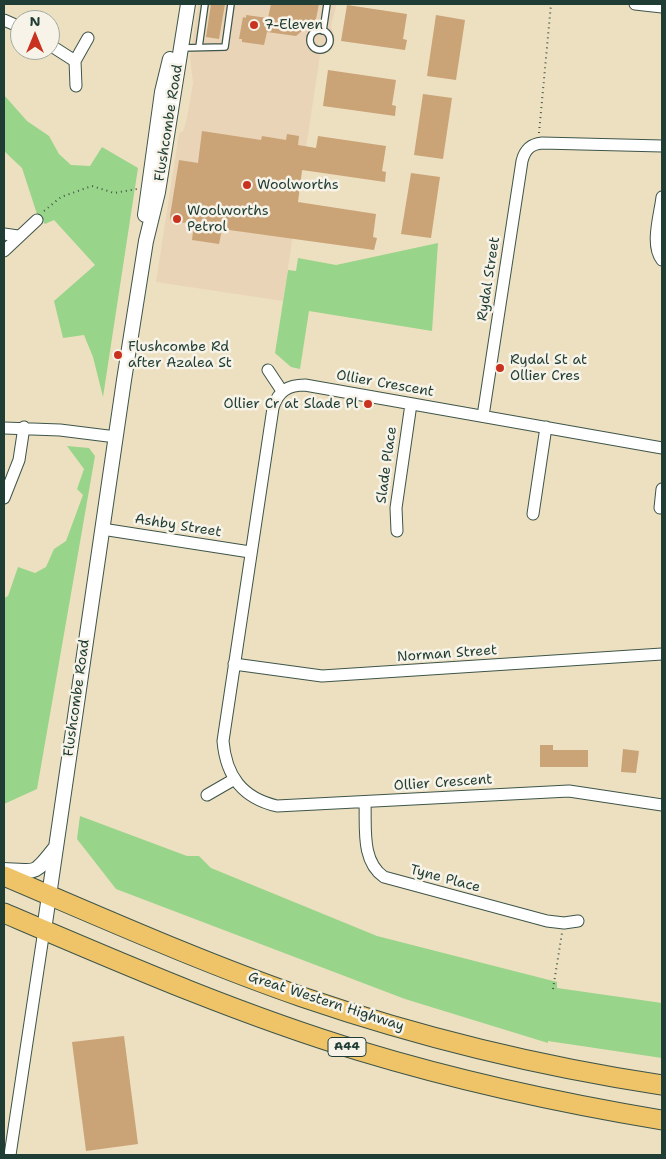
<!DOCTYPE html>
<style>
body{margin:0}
#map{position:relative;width:666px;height:1159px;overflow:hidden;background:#ede0c0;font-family:"Shantell Sans",sans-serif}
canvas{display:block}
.frame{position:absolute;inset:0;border:5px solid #1f3d34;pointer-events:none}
.north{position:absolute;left:10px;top:10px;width:50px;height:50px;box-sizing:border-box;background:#f7f3e8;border:1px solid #a1aaa0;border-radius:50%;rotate:0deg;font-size:14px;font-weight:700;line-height:20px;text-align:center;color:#1f3d34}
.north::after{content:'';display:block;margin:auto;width:18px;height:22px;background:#c8321e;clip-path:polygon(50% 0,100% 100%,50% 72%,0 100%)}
</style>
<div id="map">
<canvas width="666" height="1159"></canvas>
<div class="frame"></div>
<div class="north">N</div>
</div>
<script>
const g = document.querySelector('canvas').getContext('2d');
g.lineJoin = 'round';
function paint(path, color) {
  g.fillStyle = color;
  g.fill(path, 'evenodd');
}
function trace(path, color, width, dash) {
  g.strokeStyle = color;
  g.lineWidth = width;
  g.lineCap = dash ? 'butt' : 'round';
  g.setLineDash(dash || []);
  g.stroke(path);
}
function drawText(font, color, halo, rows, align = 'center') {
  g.font = font + ' "Shantell Sans",sans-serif';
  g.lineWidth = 5;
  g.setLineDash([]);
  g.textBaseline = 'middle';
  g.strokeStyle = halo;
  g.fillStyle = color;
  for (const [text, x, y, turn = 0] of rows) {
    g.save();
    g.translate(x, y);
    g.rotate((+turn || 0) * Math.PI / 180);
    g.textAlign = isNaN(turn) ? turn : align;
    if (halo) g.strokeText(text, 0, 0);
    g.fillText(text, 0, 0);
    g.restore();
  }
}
const built = new Path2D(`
 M198,4H337L331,25L335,39L334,45L332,49L320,55L283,301L156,282L179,133L183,131L187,118L193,83L190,58Z`);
const green = new Path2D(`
 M4,95L27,121L49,136L59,154L71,165L90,166L102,147L138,168L103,397L93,357L84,335L63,338L54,301L95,265L54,220L45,224L37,214L22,168L4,151Z
 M438,243L432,331L309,311L300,369L291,367L275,353L288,270L296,271L298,258L336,265Z
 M67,446L89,448L95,456L37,789L4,804V598L8,596L18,567L35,573L46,567L54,549L66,541L83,495L77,489L84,469Z
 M80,816L187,856H199L211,868L377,936L557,982V988L662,1003V1058L548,1041V1043L405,999L116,889L77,839Z`);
const building = new Path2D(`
 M211,4H225L219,39L206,37Z
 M271,4H319L316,19L296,36L267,32L264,45L242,42V39H239L243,17L246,18V15L268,18Z
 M347,5L407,14L403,39L407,40L405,50L341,41Z
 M436,15L465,20L456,80L427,76Z
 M328,70L396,80L392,105L396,106L395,116L323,106Z
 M423,94L452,98L443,159L414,155Z
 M202,131L261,140L262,136L286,140L287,134L299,136L298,145L316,148L318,136L386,146L382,171L386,172L385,182L302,170L298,202L376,214L373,237L377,238L374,250L222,229L219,244L192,240L194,224L171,221L170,216L179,160L198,163Z
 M411,173L440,177L431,238L401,234Z
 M540,745H553V750H588V767H540Z
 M623,749L639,751L636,773L621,772Z
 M124,1036L138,1144L86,1151L72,1042Z`);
const path = new Path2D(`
 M539,133L551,4
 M44,211L61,197L92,186L114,193L137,189
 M553,989L562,933`);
const service = new Path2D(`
 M310 40a10 10 0 1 1 20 0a10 10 0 1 1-20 0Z
 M323,31L327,4
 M199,47L205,4
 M181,48L225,47L231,4`);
const minor = new Path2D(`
 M635,4L662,7
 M4,20L20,27
 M50,45L75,61
 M76,86L75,61L88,38
 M662,197C660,215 650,245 662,260
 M4,234L18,236
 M4,251L37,220
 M268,370L282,391
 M483,416L522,161C525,149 531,144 542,143L662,146
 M4,428L60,430L116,437
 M662,448L305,385C288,385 278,391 273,408L223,741C226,776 242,798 277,806L569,791L662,805
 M4,498L19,460L24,427
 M660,508L662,489
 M533,514L546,427
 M102,529L250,552
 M397,531L396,508L411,404
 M234,664L322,676L662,654
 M207,795L233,780
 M365,803C366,828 361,861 384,877L547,921L564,923L578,921
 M10,1155L44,930`);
const tertiary = new Path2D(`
 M145,215L162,92L170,59
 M4,870C38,872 34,875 56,847
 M44,930L124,380L146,241L158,192L188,4`);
const trunk = new Path2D(`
 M4,876C103,918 201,962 302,997C416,1036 543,1067 662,1085
 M4,913C121,963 238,1014 360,1051C459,1081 560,1103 662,1120`);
const markers = [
 [254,25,5,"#c8321e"],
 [247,185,5,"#c8321e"],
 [177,219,5,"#c8321e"],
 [118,355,5,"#c8321e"],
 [500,368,5,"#c8321e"],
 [368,404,5,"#c8321e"]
];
const shields = [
 [347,1047,38]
];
const shieldNames = [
 ["A44",347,1047]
];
const poiNames = [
 ["7-Eleven",264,25],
 ["Woolworths",257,185],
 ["Woolworths",187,211],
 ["Petrol",187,227],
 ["Flushcombe Rd",128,347],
 ["after Azalea St",128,363],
 ["Rydal St at",510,360],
 ["Ollier Cres",510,376],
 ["Ollier Cr at Slade Pl",358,404,"right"]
];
const streetNames = [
 ["Flushcombe Road",169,123,-81],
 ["Rydal Street",489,279,-81],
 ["Ollier Crescent",385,384,10],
 ["Slade Place",387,465,-82],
 ["Ashby Street",178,526,9],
 ["Norman Street",447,654,-4],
 ["Flushcombe Road",77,698,-82],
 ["Ollier Crescent",443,783,-4],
 ["Tyne Place",445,879,15],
 ["Great Western Highway",326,1002,18]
];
paint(built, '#e9d4b8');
paint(green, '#98d489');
paint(building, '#caa377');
trace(service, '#3e5549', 8);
trace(minor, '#3e5549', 13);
trace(tertiary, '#3e5549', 16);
trace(trunk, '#3e5549', 21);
trace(path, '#3e5549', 2, [1, 4]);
trace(service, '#fff', 5.5);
trace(minor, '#fff', 11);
trace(tertiary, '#fff', 14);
trace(trunk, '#efc469', 19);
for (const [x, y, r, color] of markers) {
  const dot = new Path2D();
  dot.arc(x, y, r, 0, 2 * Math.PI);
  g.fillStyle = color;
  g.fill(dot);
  trace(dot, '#f7f3e8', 2);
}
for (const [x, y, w] of shields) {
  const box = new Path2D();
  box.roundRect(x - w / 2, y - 9.5, w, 19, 4);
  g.fillStyle = '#f7f3e8';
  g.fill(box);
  trace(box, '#1f3d34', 1);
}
drawText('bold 12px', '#1f3d34', null, shieldNames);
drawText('14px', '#1f3d34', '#f7f3e8', poiNames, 'left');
drawText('14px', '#1f3d34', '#f7f3e8', streetNames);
</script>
